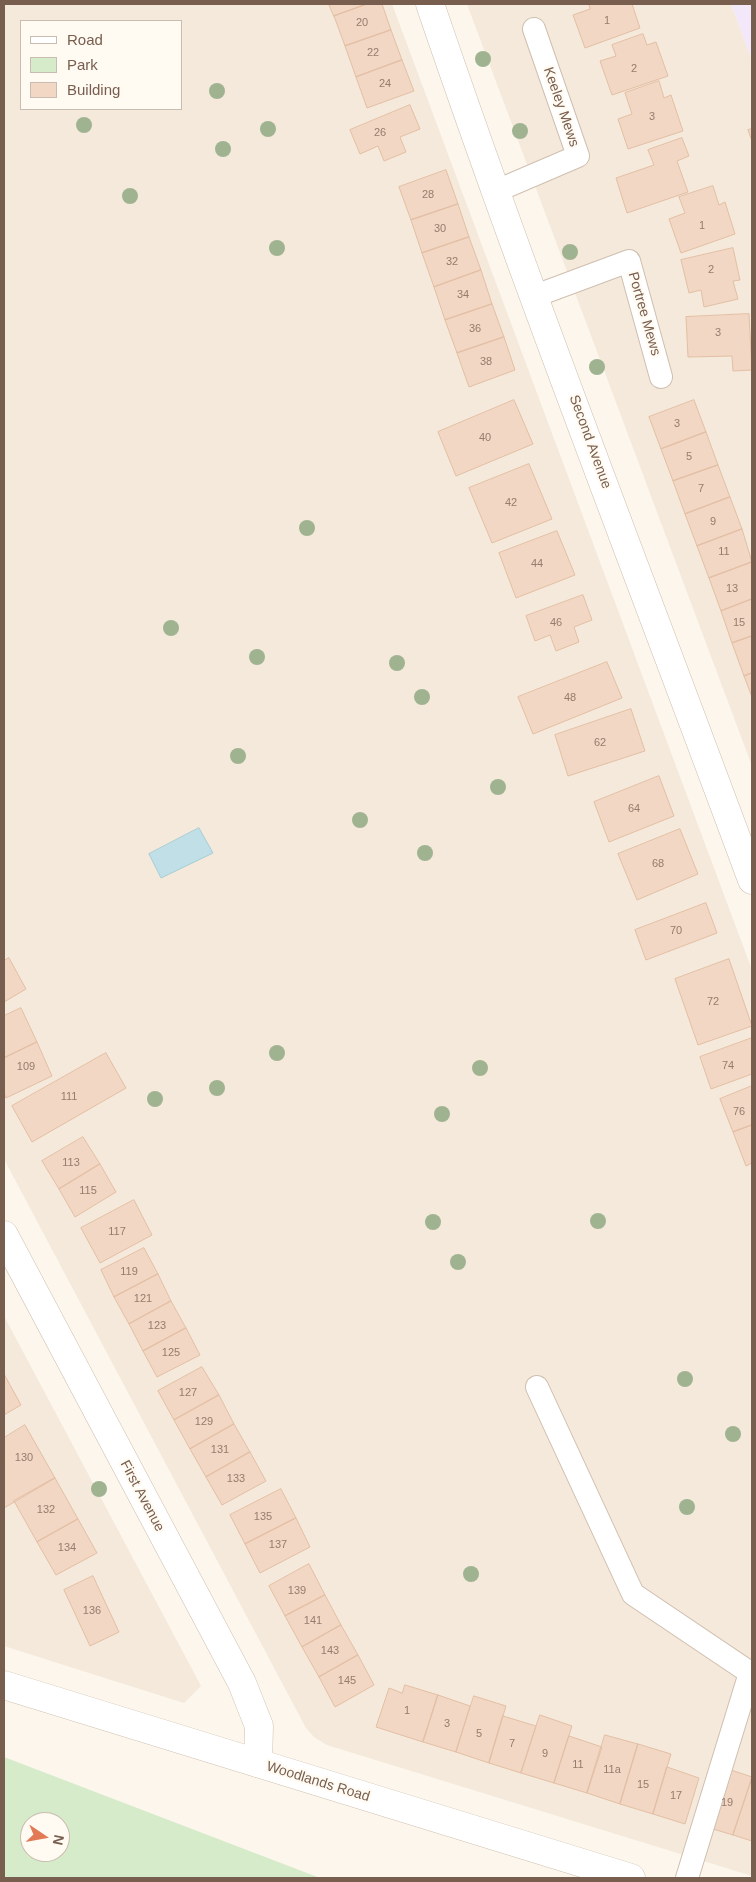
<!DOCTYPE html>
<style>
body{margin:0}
#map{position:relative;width:756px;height:1882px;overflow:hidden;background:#fcf6ec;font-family:Helvetica,sans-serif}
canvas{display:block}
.frame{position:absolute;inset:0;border:5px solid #785e4e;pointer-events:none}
.legend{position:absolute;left:20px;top:20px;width:162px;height:90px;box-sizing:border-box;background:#fffaf2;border:1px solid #c9bcb0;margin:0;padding:6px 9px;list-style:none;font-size:15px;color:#785e4e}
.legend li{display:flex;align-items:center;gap:10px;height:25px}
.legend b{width:25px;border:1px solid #c9bcb0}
.north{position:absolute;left:20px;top:1812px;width:50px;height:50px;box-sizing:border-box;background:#fffaf2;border:1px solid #c9bcb0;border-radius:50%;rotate:102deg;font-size:14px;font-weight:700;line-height:20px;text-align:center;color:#785e4e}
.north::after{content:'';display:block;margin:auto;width:18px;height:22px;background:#e27a55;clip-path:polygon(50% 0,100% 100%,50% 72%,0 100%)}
</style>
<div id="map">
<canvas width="756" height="1882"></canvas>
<div class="frame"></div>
<ul class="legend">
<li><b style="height:6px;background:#fff"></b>Road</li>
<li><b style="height:14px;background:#d6ebc9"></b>Park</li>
<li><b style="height:14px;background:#f1d7c4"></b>Building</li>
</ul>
<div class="north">N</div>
</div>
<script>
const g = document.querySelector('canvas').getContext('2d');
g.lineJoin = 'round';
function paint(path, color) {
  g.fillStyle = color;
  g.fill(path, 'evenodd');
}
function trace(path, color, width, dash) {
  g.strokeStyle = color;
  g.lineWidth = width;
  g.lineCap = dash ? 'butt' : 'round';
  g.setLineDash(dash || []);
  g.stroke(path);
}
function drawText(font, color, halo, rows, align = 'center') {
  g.font = font + ' Helvetica,sans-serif';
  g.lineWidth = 4.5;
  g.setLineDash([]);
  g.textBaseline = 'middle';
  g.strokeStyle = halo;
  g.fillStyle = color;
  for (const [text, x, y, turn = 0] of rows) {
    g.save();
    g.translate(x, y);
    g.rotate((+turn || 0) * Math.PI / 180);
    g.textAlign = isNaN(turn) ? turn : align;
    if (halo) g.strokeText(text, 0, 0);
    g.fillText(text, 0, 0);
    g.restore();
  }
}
const residential = new Path2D(`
 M4,4H392L752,970V1876L327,1745L314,1737L306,1728L4,1159ZM21,21H181V109H21Z
 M467,4H731L752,60V766Z
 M4,1316L201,1686L184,1703L4,1646Z`);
const education = new Path2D(`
 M731,4H752V60Z`);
const green = new Path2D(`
 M4,1757L320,1878H4ZM30,1822H60V1852H30Z`);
const water = new Path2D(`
 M199,828L213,853L161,878L149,854Z`);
const building = new Path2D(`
 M329,4H367L334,16Z
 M367,4H382L391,30L345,46L334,16Z
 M589,4H632L640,28L585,48L573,15L590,9Z
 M391,30L402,60L356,77L345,46Z
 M643,34L647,45L656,42L668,76L612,95L600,61L616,56L612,45Z
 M402,60L414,91L367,108L356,77Z
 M659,81L664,98L671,95L683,131L628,149L618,119L632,114L625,93Z
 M410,105L420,129L400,137L406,152L384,161L378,146L360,154L350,130Z
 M752,129V141L748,130Z
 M682,138L689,156L677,161L688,192L627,213L616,178L654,165L648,150Z
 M446,170L458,204L411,220L399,187Z
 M713,186L719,205L725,202L735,234L681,253L669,219L685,213L679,197Z
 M458,204L469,237L422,253L411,220Z
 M469,237L481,270L434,287L422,253Z
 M733,248L740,280L733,281L738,299L704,307L701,290L689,293L681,260Z
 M481,270L492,304L445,320L434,287Z
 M492,304L504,337L457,353L445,320Z
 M749,314L752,370L733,371L732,356L688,357L686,317Z
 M504,337L515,370L469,387L457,353Z
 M514,400L533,444L456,476L438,432Z
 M694,400L706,432L661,449L649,417Z
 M706,432L718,465L673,481L661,449Z
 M529,464L552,519L492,543L469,488Z
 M718,465L730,497L685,514L673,481Z
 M730,497L742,529L697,546L685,514Z
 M742,529L752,562L709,578L697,546Z
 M557,531L575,575L516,598L499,553Z
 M752,562V599L721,611L709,578Z
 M583,595L592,620L574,627L579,642L556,651L550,635L535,641L526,616Z
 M752,599V636L732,643L721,611Z
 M752,636V673L744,676L732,643Z
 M607,662L622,698L533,734L518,697Z
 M752,673V697L744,676Z
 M631,709L645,751L568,776L555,735Z
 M659,776L674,816L609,842L594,802Z
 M680,829L698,874L637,900L618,854Z
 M706,903L717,933L646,960L635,930Z
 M9,958L26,989L4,1002V961Z
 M729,959L752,1026L698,1045L675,979Z
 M21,1008L37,1042L4,1058V1016Z
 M752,1038V1074L711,1089L700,1057Z
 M37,1042L52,1076L6,1098L4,1093V1058Z
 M106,1053L126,1088L32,1142L12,1106Z
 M752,1086V1125L733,1132L720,1099Z
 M752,1125V1163L746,1166L733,1132Z
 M83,1137L100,1164L59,1189L42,1161Z
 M100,1164L116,1192L75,1217L59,1189Z
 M134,1200L152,1235L100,1263L81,1228Z
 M144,1248L158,1274L114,1297L101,1270Z
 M158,1274L171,1301L129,1324L114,1297Z
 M171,1301L186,1328L143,1351L129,1324Z
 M186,1328L200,1355L157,1377L143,1351Z
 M202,1367L219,1395L174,1420L158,1391Z
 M4,1374L21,1405L4,1415Z
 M219,1395L234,1424L190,1449L174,1420Z
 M234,1424L250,1452L206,1477L190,1449Z
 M25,1425L55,1478L4,1508V1438Z
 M250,1452L266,1481L222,1505L206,1477Z
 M55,1478L78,1519L37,1542L14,1501Z
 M281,1489L296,1518L245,1544L230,1515Z
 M296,1518L310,1547L260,1573L245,1544Z
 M78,1519L97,1553L56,1575L37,1542Z
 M309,1564L325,1595L285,1616L269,1586Z
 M93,1576L119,1632L90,1646L64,1590Z
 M325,1595L341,1625L302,1647L285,1616Z
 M341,1625L358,1655L319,1677L302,1647Z
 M358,1655L374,1685L335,1707L319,1677Z
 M405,1685L438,1695L423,1742L376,1727L389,1688L402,1693Z
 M438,1695L470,1706L456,1752L423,1742Z
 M474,1696L506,1706L489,1763L456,1752Z
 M540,1715L572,1726L554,1783L521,1773Z
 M503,1716L536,1726L521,1773L489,1763Z
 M605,1735L638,1744L620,1804L587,1793Z
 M569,1736L602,1747L587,1793L554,1783Z
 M638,1744L671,1754L653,1814L620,1804Z
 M667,1767L699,1778L685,1824L653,1814Z
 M722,1767L752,1777L733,1835L703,1826Z
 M752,1778V1841L733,1835Z`);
const service = new Path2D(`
 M494,192L578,156L534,29
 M535,296L629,261L661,377
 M537,1387L633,1594L752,1674
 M687,1878L750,1673`);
const minor = new Path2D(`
 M430,4C530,298 644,588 752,880
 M4,1235L242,1683L259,1726L258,1763`);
const tertiary = new Path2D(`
 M4,1685L631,1878`);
const trees = [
 [483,59],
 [217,91],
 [84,125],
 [268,129],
 [520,131],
 [223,149],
 [130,196],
 [277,248],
 [570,252],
 [597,367],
 [307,528],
 [171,628],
 [257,657],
 [397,663],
 [422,697],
 [238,756],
 [498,787],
 [360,820],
 [425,853],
 [277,1053],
 [480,1068],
 [217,1088],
 [155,1099],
 [442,1114],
 [598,1221],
 [433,1222],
 [458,1262],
 [685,1379],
 [733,1434],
 [99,1489],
 [687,1507],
 [471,1574]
];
const numberNames = [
 ["1",607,21],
 ["20",362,23],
 ["22",373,53],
 ["2",634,69],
 ["24",385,84],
 ["3",652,117],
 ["26",380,133],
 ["28",428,195],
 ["1",702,226],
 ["30",440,229],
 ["32",452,262],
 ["2",711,270],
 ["34",463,295],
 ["36",475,329],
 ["3",718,333],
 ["38",486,362],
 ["3",677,424],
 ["40",485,438],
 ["5",689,457],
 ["7",701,489],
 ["42",511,503],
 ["9",713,522],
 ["11",724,552],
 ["44",537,564],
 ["13",732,589],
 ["46",556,623],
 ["15",739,623],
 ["48",570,698],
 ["62",600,743],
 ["64",634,809],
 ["68",658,864],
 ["70",676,931],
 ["72",713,1002],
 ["74",728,1066],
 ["109",26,1067],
 ["111",69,1097],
 ["76",739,1112],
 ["113",71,1163],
 ["115",88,1191],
 ["117",117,1232],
 ["119",129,1272],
 ["121",143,1299],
 ["123",157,1326],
 ["125",171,1353],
 ["127",188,1393],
 ["129",204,1422],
 ["131",220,1450],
 ["130",24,1458],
 ["133",236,1479],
 ["132",46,1510],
 ["135",263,1517],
 ["137",278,1545],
 ["134",67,1548],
 ["139",297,1591],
 ["136",92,1611],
 ["141",313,1621],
 ["143",330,1651],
 ["145",347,1681],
 ["1",407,1711],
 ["3",447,1724],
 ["5",479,1734],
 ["7",512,1744],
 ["9",545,1754],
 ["11",578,1765],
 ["11a",612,1770],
 ["15",643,1785],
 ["17",676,1796],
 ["19",727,1803]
];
const streetNames = [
 ["Keeley Mews",561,107,71],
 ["Portree Mews",644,314,74],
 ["Second Avenue",590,442,70],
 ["First Avenue",142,1496,62],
 ["Woodlands Road",318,1782,17]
];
paint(residential, '#f4e9da');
paint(education, '#f3e8f9');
paint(green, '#d6ebc9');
paint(water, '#c0dfe6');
trace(water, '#a6ced8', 1);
paint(building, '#f1d7c4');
trace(building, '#e4bfa4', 1);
trace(service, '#cfbfb0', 24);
trace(minor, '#cfbfb0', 29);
trace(tertiary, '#cfbfb0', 29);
trace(service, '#fff', 22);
trace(minor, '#fff', 28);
trace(tertiary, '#fff', 28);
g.fillStyle = '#a0b391';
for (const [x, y] of trees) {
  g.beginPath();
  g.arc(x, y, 8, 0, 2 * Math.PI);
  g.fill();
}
drawText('11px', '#967c6c', null, numberNames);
drawText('14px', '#785e4e', '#fffaf2', streetNames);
</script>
